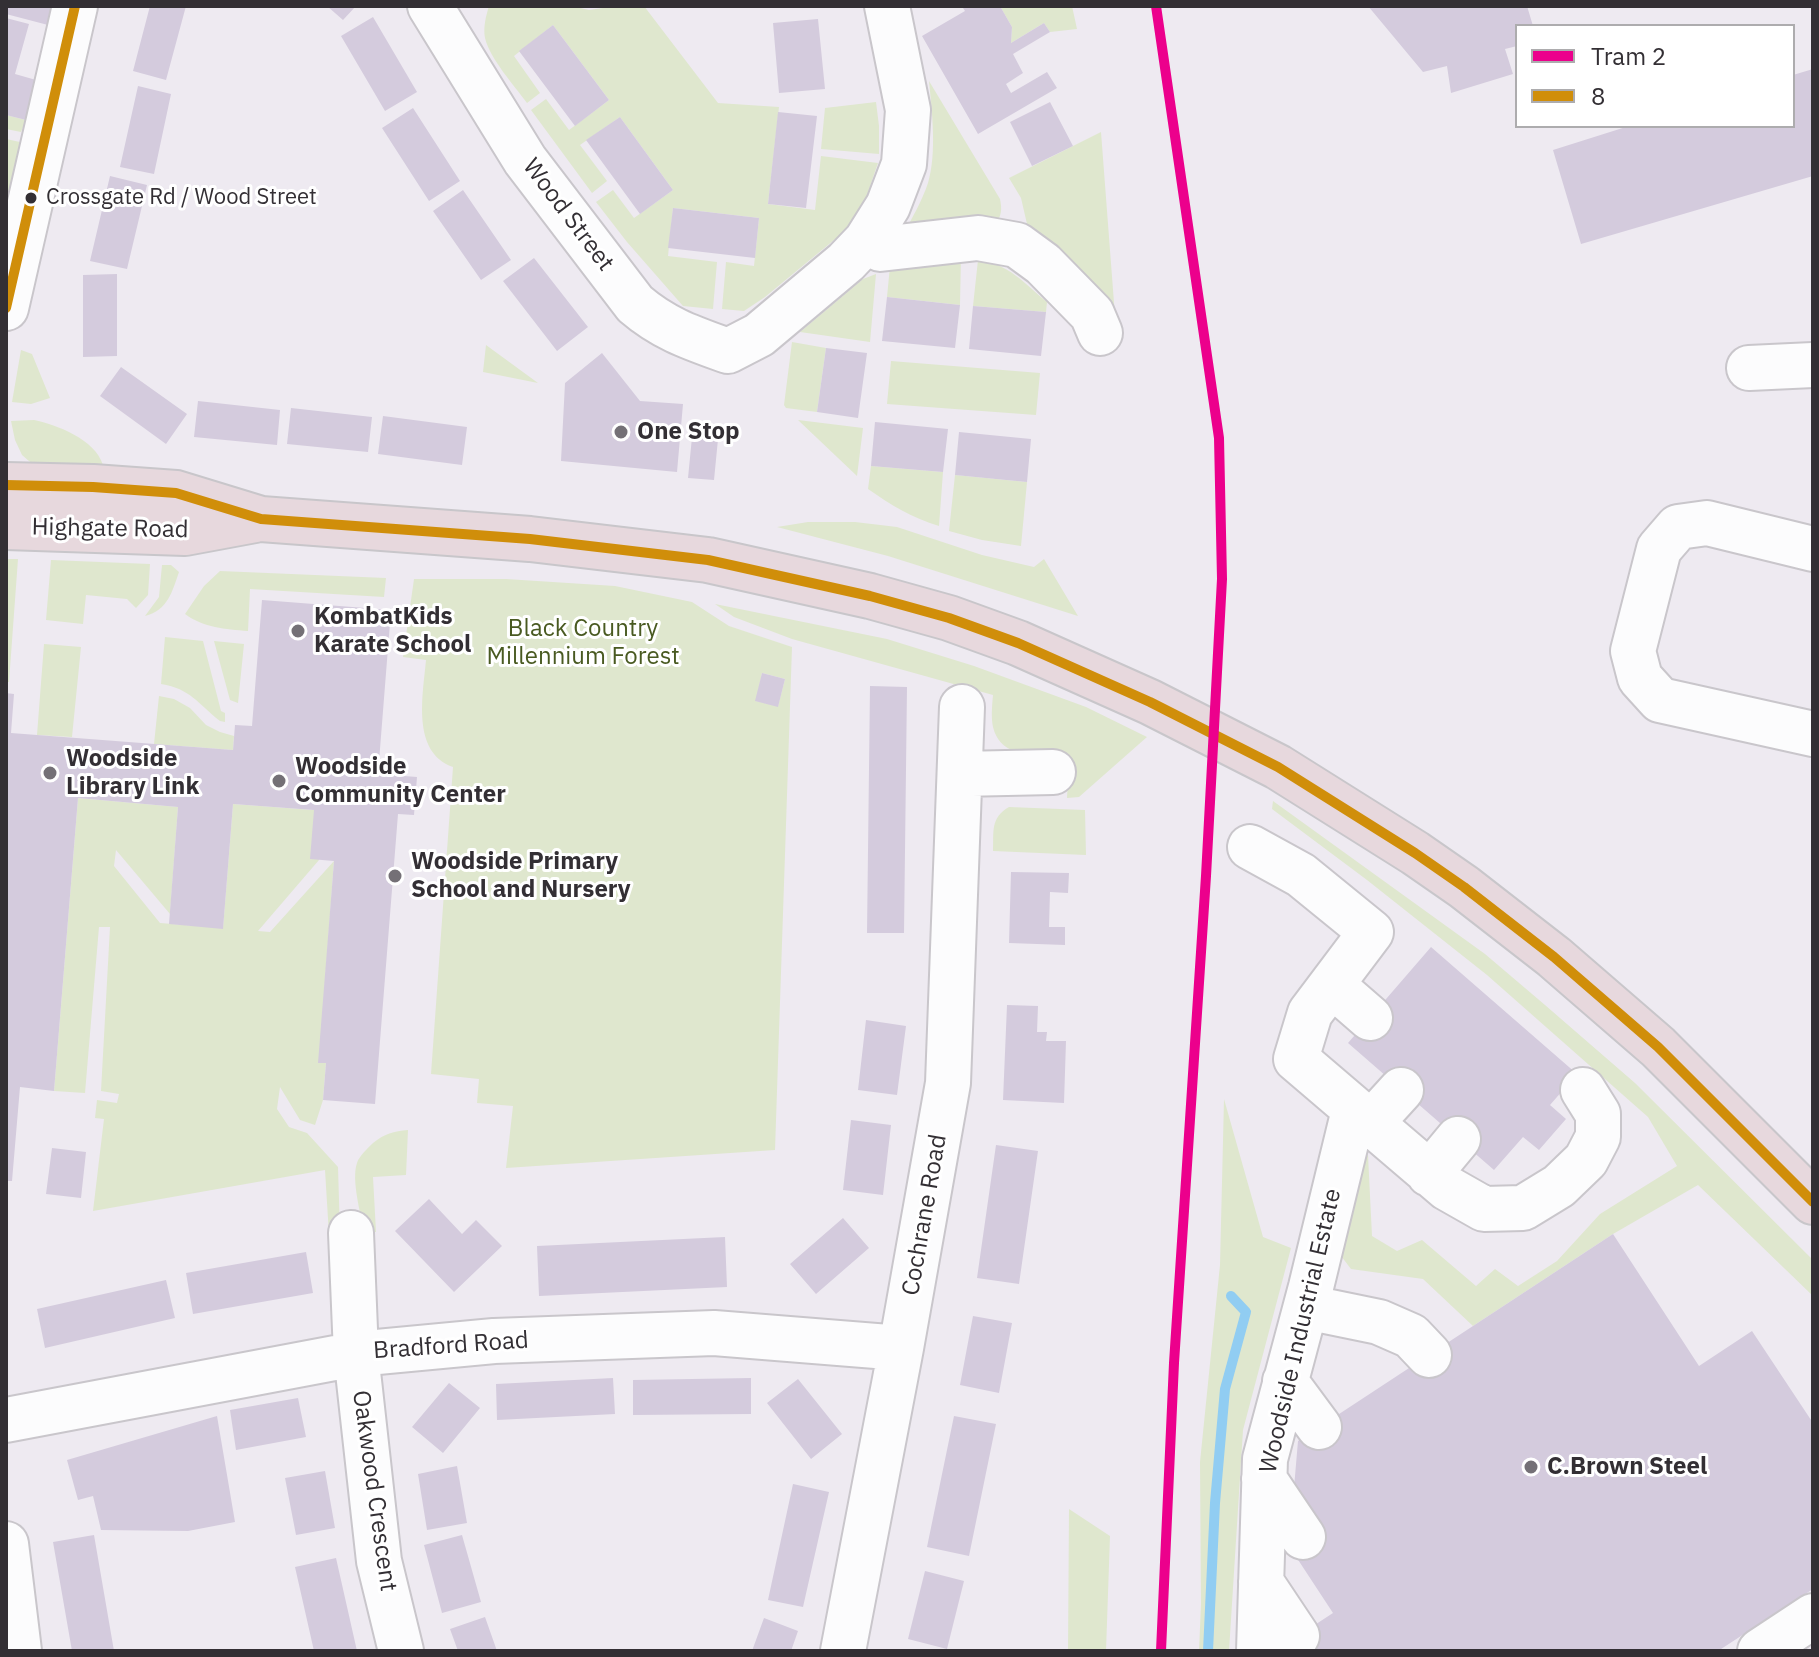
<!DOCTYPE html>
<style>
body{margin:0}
#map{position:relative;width:1819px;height:1657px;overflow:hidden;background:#eeeaf1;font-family:"IBM Plex Sans",sans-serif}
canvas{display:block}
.frame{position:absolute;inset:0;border:8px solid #332f34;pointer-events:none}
.legend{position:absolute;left:1515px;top:24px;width:280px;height:104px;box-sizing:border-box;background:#fff;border:2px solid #adacae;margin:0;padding:10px 14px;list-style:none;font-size:24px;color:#332f34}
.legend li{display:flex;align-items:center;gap:16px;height:40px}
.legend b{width:40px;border:2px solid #adacae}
</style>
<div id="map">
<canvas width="1819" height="1657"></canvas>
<div class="frame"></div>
<ul class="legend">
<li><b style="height:10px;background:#ec008c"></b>Tram 2</li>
<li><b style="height:10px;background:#d08e0a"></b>8</li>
</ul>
</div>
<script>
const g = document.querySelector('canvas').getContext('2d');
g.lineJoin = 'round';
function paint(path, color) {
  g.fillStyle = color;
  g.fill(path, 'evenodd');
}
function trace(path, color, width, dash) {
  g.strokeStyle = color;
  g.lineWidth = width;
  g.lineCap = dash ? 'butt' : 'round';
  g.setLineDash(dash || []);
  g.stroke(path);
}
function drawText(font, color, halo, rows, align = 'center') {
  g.font = font + ' "IBM Plex Sans",sans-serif';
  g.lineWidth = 6;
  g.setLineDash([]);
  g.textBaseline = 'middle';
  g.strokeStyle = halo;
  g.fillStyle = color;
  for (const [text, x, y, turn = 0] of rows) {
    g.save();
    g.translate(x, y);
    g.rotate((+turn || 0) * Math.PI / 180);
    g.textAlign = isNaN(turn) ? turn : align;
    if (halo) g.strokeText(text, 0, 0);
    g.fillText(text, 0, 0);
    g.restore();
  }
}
const green = new Path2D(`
 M489,6H572L589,10L617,6H644L718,103L779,107L768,204L815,210L821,156L878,163L865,201L845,231L765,297L744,311L722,309L726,262L754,266L759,218L673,208L668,256L717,262L713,309L683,306L627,242L596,202L613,190L634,218L673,190L620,117L580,145L607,181L592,193L531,110L546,99L569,130L609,100L553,25L514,56L540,93L527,103C514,85 490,59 485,38C483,27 486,16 489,6Z
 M1000,6H1072L1077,29L1050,32L1044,23L1011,43L1012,27Z
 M929,81L1000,199C1002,209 1002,216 995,224L903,235C912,218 922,201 928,183C937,153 932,112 929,81Z
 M876,102L879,126V154L821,149L825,108Z
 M6,115L26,120L21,132L6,129Z
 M1101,132L1116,329L1030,237L1021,198L1009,178Z
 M6,139L20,142L6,203Z
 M961,256L960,305L887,297L890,266Z
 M978,260C1009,264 1024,283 1047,302L1046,312L973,306Z
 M876,274L870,342L800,332L863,279Z
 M792,342L826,348L817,412L786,408L784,405Z
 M486,345L538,383L483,372Z
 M21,350L32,354L50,398L31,404L12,402Z
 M891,361L1040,373L1036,415L887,404Z
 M34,420C57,425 95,439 103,465C104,467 104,475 104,478L37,468L22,455L15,440L11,421Z
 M798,420L863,428L857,476Z
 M871,466L943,472L939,526C912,518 891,505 868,489Z
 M955,475L1027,482L1021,546L982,540L949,531Z
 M808,522H855L897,527L982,555L1034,567L1044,559L1078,616L888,556L777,527Z
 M6,559H18L9,682H6Z
 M51,560L150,564L148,595L136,608L127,599L86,595L83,624L46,620Z
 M162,565H171L179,572C172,592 168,610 145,616L159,597Z
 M220,571L386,578L384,597L250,589L248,631C225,629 204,628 185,614L204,586Z
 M414,579H506L615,586L692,602L729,626L792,647L775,1150L506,1168L513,1106L477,1103L479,1079L431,1074L453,767C411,752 423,695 426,660L403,657ZM762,673L785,679L778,706L756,701Z
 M715,604L887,639L974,666L1086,707L1147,737L1079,797L1067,798L1069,756C1043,756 1001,761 993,727C991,717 992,706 993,695L792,639L734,617Z
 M165,637L203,641L221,711L225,713V722L220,721C197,703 191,689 161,684Z
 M214,641L244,644L238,703L230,700Z
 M44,644L81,647L72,737L37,735Z
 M159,696L174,699L190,708L206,725L220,732L234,736L233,750L154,744Z
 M78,798L178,807L170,914L116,850L114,866L160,923L223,928L233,804L314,810L319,860L258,931L270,932L334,861L319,1063H326L323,1100L315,1125L300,1120L280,1087L277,1109L289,1127L307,1133L338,1167L340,1234L329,1235L325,1170L93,1211L104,1119L95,1118L97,1100L117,1103L119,1094L101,1091L110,927H99L85,1093L54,1091Z
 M1273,801L1485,954L1545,1005L1635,1083L1813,1260V1296L1698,1185L1613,1234L1473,1326L1423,1279L1351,1269L1338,1252L1357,1163L1368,1155L1372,1236L1397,1251L1422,1240L1476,1286L1495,1269L1518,1286L1557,1261L1600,1214L1677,1166L1648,1117L1487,975L1367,880L1272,809Z
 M1009,807L1085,810L1086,855L993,851C994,832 990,818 1009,807Z
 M1224,1099L1263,1237L1291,1248L1243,1430L1229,1651H1199L1201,1604L1200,1462L1220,1265Z
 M408,1130L406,1175L373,1177L376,1232L364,1233C361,1214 351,1180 357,1163C359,1156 368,1148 373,1143C384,1134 394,1131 408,1130Z
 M1069,1509L1110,1536L1106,1651H1068Z`);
const stream = new Path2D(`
 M1208,1651L1215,1503L1225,1389L1246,1312L1231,1296`);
const building = new Path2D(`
 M6,6H53L48,25L6,14Z
 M150,6H186L166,80L133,71Z
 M327,6H356L343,20Z
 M965,6H1000L1012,27L1011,43L1044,23L1050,32L1013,54L1023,73L1006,84L1011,93L1047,72L1057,88L978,134L922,36L965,11L963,8Z
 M1368,6H1527L1533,26H1517V46L1505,49L1513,74L1451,93L1447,66L1423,72Z
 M373,17L417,92L385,111L341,36Z
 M6,18L29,24L15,74L36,80L26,120L6,115Z
 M818,19L825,89L779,93L773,23Z
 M553,25L609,100L575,126L519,51Z
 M1813,69V176L1581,244L1553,150L1629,126H1793V75Z
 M138,86L171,94L154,174L120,167Z
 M1050,102L1073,146L1032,166L1010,122Z
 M413,108L460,181L429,201L382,128Z
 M778,112L817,116L806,208L768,204Z
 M620,117L673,190L640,214L586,140Z
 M110,176L147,185L127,269L90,261Z
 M463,190L511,260L481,280L433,211Z
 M673,208L759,218L755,258L668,248Z
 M534,258L588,327L557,351L503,281Z
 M117,274V356L83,357V275Z
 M887,297L960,305L955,348L882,341Z
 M973,306L1046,312L1041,356L969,349Z
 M826,348L867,353L858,418L817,412Z
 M602,353L640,401L683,404L677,472L561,461L565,383Z
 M121,367L187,414L166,444L100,396Z
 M198,401L280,410L277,445L194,437Z
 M291,408L372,417L368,452L287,444Z
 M383,416L467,427L462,465L378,454Z
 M875,422L948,429L943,472L871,466Z
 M693,427L719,429L714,480L688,478Z
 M959,432L1031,439L1027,482L955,475Z
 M262,600L391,610L378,774L417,777L414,815L398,814L375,1104L323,1100L326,1063H318L334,861L310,859L314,810L233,804L223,929L169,924L178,807L78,798L54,1091L20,1087L12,1181H6V693L14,694L11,733L233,750L235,725L252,726Z
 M762,673L785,679L778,707L755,701Z
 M870,686L907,687L904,933H867Z
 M1011,872L1069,873L1068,893L1050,892L1049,927H1065V945L1009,943Z
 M1431,947L1577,1074L1550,1105L1566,1119L1539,1150L1523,1137L1494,1170L1348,1043Z
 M1007,1005L1038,1006L1037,1032H1047L1046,1041H1066L1064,1103L1003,1100Z
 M866,1020L906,1026L897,1095L858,1090Z
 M851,1120L891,1125L883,1195L843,1190Z
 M996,1145L1038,1151L1019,1284L977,1278Z
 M52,1148L86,1152L81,1198L46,1194Z
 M429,1199L462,1234L476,1220L502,1246L454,1292L395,1231Z
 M843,1218L869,1248L816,1294L790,1264Z
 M1613,1234L1699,1366L1752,1331L1813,1423V1589L1718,1651H1284L1281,1647L1333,1613L1289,1546L1298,1441Z
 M725,1237L727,1287L539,1296L537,1246Z
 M306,1252L313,1293L193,1314L186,1273Z
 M166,1280L175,1318L45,1348L37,1309Z
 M973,1316L1012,1323L999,1393L960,1385Z
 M613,1378L615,1414L497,1420L496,1384Z
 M751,1378V1414L633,1415V1380Z
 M798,1379L842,1434L811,1459L767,1403Z
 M449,1383L480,1408L443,1453L412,1427Z
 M298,1398L306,1437L236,1450L230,1410Z
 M217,1416L235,1522L188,1531L101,1530L93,1496L78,1500L67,1460Z
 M954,1416L996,1424L969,1556L927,1547Z
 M457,1466L467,1523L427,1530L418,1474Z
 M325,1471L335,1528L296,1535L285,1478Z
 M793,1484L829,1492L803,1607L768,1600Z
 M94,1535L114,1651H72L53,1542Z
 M462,1535L481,1602L442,1613L424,1545Z
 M336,1558L357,1651H314L295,1567Z
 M925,1571L964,1581L947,1649L908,1639Z
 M485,1617L497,1651H458L450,1629Z
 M764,1618L798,1631L791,1651H752Z`);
const minor = new Path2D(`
 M430,6L525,160L635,304C664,329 692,338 728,351L759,335L846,262L866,241L888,206L904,164L908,110L887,6
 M866,241L880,249L978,238L1017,245L1043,264L1092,314L1100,333
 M6,308L75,6
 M1749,368L1813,365
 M1813,549L1707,523L1678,527L1659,549L1633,651L1640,678L1660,700L1813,734
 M960,774L1053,772
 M1250,847L1301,875L1371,932L1310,1013L1296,1059L1447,1188L1484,1209L1523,1208L1559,1186L1586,1160L1598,1137V1114L1583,1090
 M1332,985L1370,1018
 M1370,1124L1401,1090
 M1429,1174L1458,1139
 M351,1233L356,1354L379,1561L401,1651
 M1306,1307L1379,1322L1411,1336L1429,1355
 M1285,1381L1319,1427
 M6,1420L356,1354L494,1341L714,1333L901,1348
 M1264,1479L1303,1537
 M6,1544L19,1651
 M1261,1582L1297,1636
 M843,1651L901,1348L948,1083L962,707
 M1259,1651L1265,1459L1311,1287L1354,1110
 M1760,1651L1813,1616`);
const highway = new Path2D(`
 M6,485L93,487L176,493L261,519L530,539L708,560L870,596L949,618L1018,643L1150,702L1278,767L1415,853L1464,887L1554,957L1658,1047L1813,1202
 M6,527L185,533L255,520`);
const bus1 = new Path2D(`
 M6,308L75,6
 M6,485L93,487L176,493L261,519L530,539L708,560L870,596L949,618L1018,643L1150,702L1278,767L1415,853L1464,887L1554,957L1658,1047L1813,1202`);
const tram1 = new Path2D(`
 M1156,6L1219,438L1222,579L1206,876L1174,1363L1161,1651`);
const markers = [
 [31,198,7,"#332f34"],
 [621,432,8,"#747076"],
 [298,631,8,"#747076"],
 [50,773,8,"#747076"],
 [279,781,8,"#747076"],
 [395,876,8,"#747076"],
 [1531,1467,8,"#747076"]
];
const busNames = [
 ["Crossgate Rd / Wood Street",46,198]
];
const streetNames = [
 ["Wood Street",568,215,53],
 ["Highgate Road",110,529,1],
 ["Cochrane Road",925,1215,-80],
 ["Woodside Industrial Estate",1301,1331,-77],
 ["Bradford Road",451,1346,-4],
 ["Oakwood Crescent",374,1491,82]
];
const poiNames = [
 ["One Stop",637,432],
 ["KombatKids",314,617],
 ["Karate School",314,645],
 ["Woodside",66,759],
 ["Library Link",66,787],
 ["Woodside",295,767],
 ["Community Center",295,795],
 ["Woodside Primary",411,862],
 ["School and Nursery",411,890],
 ["C.Brown Steel",1547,1467]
];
const parkNames = [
 ["Black Country",583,629],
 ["Millennium Forest",583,657]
];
paint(green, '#dfe7ce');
trace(stream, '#91cdf2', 10);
paint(building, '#d4cbdd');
trace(minor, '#c9c6cb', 48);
trace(highway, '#c8c6ca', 48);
trace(minor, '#fcfcfd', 44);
trace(highway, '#e7d8dd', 44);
trace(bus1, '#d08e0a', 10);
trace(tram1, '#ec008c', 10);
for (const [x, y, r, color] of markers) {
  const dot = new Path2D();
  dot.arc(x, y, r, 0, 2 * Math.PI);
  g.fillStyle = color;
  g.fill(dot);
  trace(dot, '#fff', 3);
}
drawText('22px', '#332f34', '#fff', busNames, 'left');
drawText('24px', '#332f34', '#fff', streetNames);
drawText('bold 24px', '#332f34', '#fff', poiNames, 'left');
drawText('24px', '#495a21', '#fff', parkNames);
</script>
